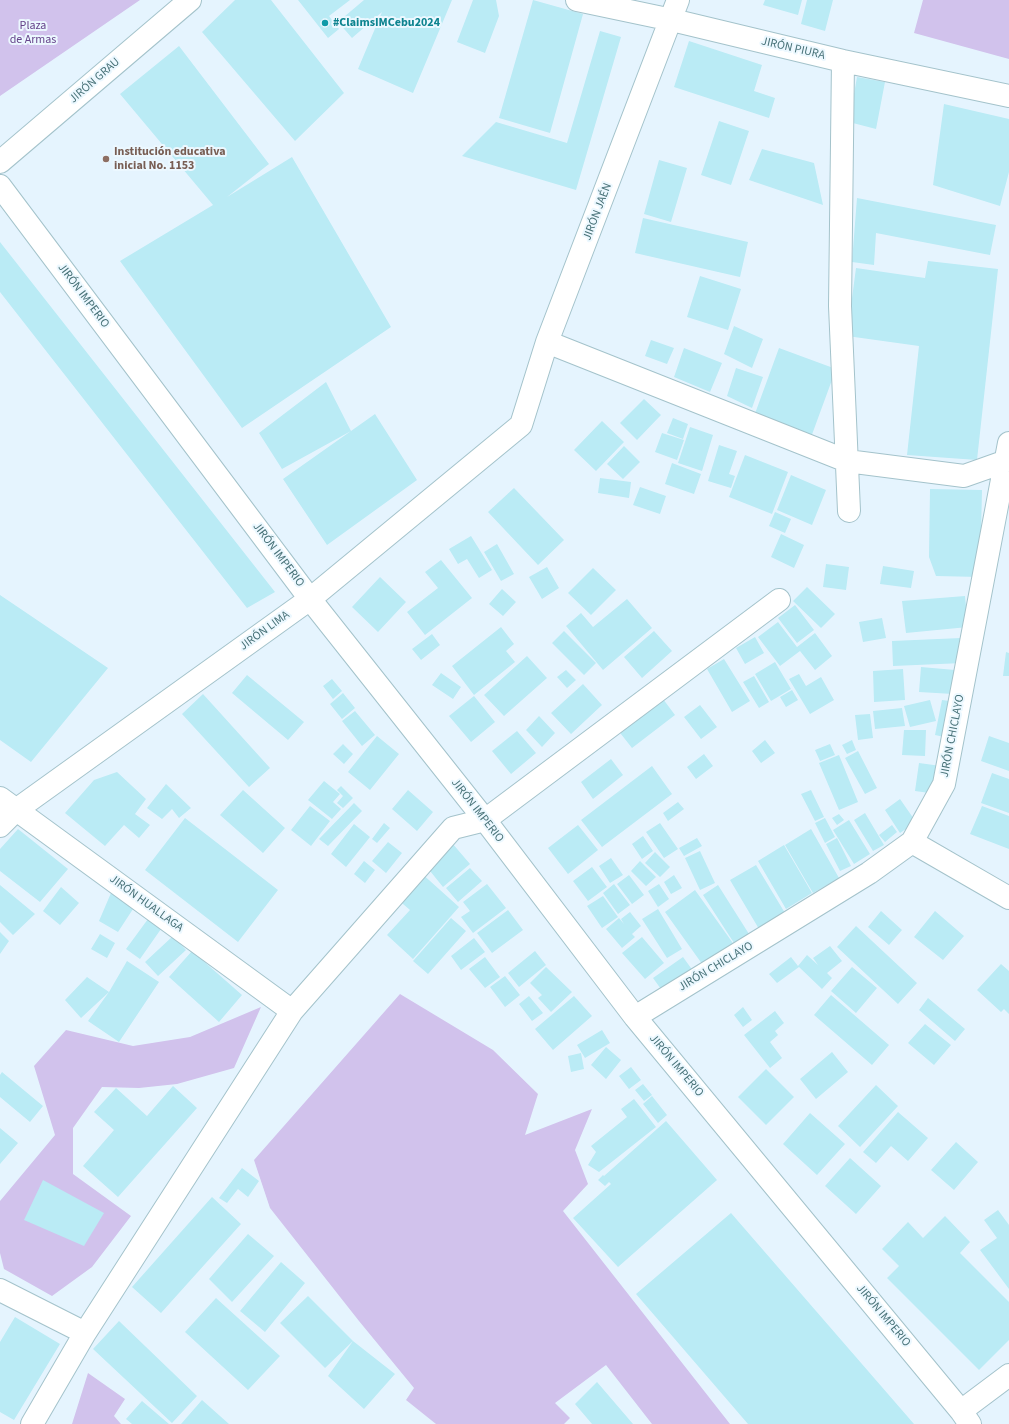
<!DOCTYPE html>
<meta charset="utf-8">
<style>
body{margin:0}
canvas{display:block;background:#e5f4fe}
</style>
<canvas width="1009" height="1424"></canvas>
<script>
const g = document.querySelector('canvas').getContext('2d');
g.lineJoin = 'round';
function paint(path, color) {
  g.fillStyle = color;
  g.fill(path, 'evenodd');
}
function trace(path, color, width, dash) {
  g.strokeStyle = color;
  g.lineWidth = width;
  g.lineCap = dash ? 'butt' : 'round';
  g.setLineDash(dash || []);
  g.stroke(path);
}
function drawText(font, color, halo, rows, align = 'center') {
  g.font = font + ' "Source Sans 3",sans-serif';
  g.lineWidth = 4;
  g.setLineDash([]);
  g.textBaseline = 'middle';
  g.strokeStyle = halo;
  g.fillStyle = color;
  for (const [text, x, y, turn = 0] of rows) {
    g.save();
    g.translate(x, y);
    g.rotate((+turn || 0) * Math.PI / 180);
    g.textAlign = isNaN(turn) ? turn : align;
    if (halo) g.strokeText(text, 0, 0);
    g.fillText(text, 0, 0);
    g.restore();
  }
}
const green = new Path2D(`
 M0,0H140L0,96Z
 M923,0H1009V59L914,33Z
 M400,994L493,1050L538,1094L525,1135L592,1109L575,1150L588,1184L563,1211L730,1424H652L606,1365L555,1403L570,1418L564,1424H436L406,1400L414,1388L359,1321L270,1208L254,1160Z
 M261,1007L234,1068L177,1084L139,1088L102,1087L73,1128V1174L131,1216L92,1267L52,1296L4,1269L0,1253V1201L55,1135L34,1066L66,1030L133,1046L190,1037Z
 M88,1373L125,1399L114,1416L121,1424H72Z`);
const building = new Path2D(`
 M235,0H271L344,93L295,141L202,32Z
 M298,0H350L329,16L339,29L328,38Z
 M364,0H452L413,93L358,69L382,12L352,38L338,22Z
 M473,0H496L499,16L485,53L457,42Z
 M533,0L583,14L550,133L499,118Z
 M765,0H802L798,15L763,5Z
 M807,0H833L825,31L801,24Z
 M600,31L621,37L576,190L462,156L496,122L567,143Z
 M689,41L762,65L754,91L775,98L769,118L674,87Z
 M179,46L269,164L227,197L292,157L391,327L242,428L120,261L213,205L120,94Z
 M857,77L885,82L876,129L849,122Z
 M944,104L1009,119V172L1000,206L933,185Z
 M719,121L749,131L731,185L701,175Z
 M762,149L814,163L823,205L749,180Z
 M659,160L687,168L671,222L644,214Z
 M857,198L996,225L990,255L876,233L874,265L852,262Z
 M643,218L748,242L740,277L635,253Z
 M0,242L275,592L247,608L0,292Z
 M928,261L998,269L977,460L907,455L919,346L847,336L856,268L925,278Z
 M700,276L741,289L728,330L687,317Z
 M734,326L763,339L752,368L724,354Z
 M651,340L674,348L667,364L645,356Z
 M684,348L722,363L710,392L674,377Z
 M779,348L836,369L810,440L753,419Z
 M736,368L763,377L752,408L727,396Z
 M326,382L351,431L375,414L417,480L327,545L283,479L351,431L282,469L259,433Z
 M644,399L661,415L637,440L620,423Z
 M673,418L688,424L683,439L667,433Z
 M602,421L624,442L596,471L574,450Z
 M690,427L713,435L702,471L678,463Z
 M662,433L684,440L677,460L655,452Z
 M719,445L737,451L729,474L735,476L731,488L708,481Z
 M624,446L640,462L623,479L607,464Z
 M745,455L788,472L772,514L729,497Z
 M672,463L701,474L694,494L665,484Z
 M791,475L826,490L812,525L777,510Z
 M600,478L631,482L629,498L598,493Z
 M640,487L666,496L660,514L633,505Z
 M514,488L564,540L538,565L488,512Z
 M930,489L982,490L980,577L936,576L929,557Z
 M775,512L791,519L785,533L769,526Z
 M781,534L804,545L794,568L771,557Z
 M471,536L492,570L479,578L467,559L458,564L449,549Z
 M497,544L514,574L501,581L484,552Z
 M441,560L472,598L425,635L407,612L438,588L425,572Z
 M826,564L849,567L846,590L823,587Z
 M883,566L914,571L911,588L880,584Z
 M547,567L559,588L542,599L529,577Z
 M593,568L616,590L591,615L568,593Z
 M380,577L406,602L378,632L352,607Z
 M807,587L835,614L821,628L793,601Z
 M502,589L516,602L503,616L489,604Z
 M0,595L108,668L31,762L0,740Z
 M965,596L968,627L906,633L902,601Z
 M627,599L652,628L603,670L566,626L581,613L593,627Z
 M795,605L814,630L797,643L778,618Z
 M882,618L886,638L863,642L859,622Z
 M778,622L797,647L815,633L832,656L815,670L800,651L780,666L758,637Z
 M501,627L514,644L506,651L515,662L474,695L452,666Z
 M564,631L596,663L584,675L552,643Z
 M654,631L672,651L642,678L624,657Z
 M432,634L440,645L421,660L412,649Z
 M755,637L764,653L745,664L736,648Z
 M961,638L963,663L893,666L892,641Z
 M1006,652L1009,653V676H1003Z
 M527,656L547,678L504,716L484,695Z
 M724,659L750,701L732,712L707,669Z
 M775,662L791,689L771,701L755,674Z
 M921,667L955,670L953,694L919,692Z
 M903,669L905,700L874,702L873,671Z
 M566,670L576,680L567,688L557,677Z
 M441,673L461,687L453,699L432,685Z
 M799,674L806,686L821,677L834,700L810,714L789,679Z
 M247,675L304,722L288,740L232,693Z
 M754,676L769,702L759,708L743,682Z
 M332,679L342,691L333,699L323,686Z
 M583,684L602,705L571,734L551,713Z
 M792,690L798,700L786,707L780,697Z
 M343,693L355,708L342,719L330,704Z
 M203,694L270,768L249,787L182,714Z
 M660,695L675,715L632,748L617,729Z
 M474,696L495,722L471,742L449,716Z
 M930,700L936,721L910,727L904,706Z
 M942,700L957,702L949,738L935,735Z
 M700,705L717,727L701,739L684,717Z
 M902,708L905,726L875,729L873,711Z
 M355,711L375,735L362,746L342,721Z
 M870,714L873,738L858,740L855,715Z
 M539,716L555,733L542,747L526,730Z
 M904,730H926L925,756L902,755Z
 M517,731L536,753L511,774L492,751Z
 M377,736L399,754L370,790L348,772Z
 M989,736L1009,743V771L981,761Z
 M765,740L775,753L761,763L752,751Z
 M852,740L856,750L847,754L842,745Z
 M343,744L353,754L344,764L333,754Z
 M830,744L835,755L820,761L815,750Z
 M858,751L877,788L865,794L845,758Z
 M704,754L713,766L696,779L687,767Z
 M839,755L858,802L839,810L819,763Z
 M611,759L623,775L593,799L581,782Z
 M919,763L941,766L937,794L915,791Z
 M652,766L672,794L602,847L581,820Z
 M117,772L146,799L135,814L150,825L139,838L124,825L105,846L65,813L94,780Z
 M992,773L1009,779V813L981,803Z
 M324,781L340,794L333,802L341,809L332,819L308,800Z
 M166,784L191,808L179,818L172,809L162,819L147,808Z
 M341,786L353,798L343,808L337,803L343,796L337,790Z
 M243,790L285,828L263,853L220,815Z
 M408,790L433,812L417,831L392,809Z
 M811,790L824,817L815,821L801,794Z
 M900,799L916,822L900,833L885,810Z
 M678,802L684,809L668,821L663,813Z
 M354,803L362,811L328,846L319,839Z
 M310,806L330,821L311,846L291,830Z
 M982,806L1009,816V849L970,834Z
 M865,813L884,845L873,851L854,820Z
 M839,814L844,820L837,825L832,818Z
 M185,818L278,890L238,942L145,870Z
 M825,818L835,837L825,843L815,823Z
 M849,820L870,854L854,864L833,830Z
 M384,823L390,828L377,843L372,839Z
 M660,823L678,849L664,858L646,832Z
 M354,824L370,837L346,867L331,854Z
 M578,825L598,850L568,874L548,848Z
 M892,825L897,832L885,842L879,835Z
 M18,829L68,869L40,902L0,871V849Z
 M811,829L839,878L813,893L785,845Z
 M643,836L653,851L642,859L632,844Z
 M697,838L702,846L684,856L679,848Z
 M837,838L851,866L840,871L826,844Z
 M388,842L402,853L386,873L372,861Z
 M452,843L470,864L443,887L426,866Z
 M784,845L812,893L786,909L758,861Z
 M700,851L715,883L700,890L685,858Z
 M655,852L670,867L660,877L645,863Z
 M611,858L623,875L610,883L599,866Z
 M364,861L375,870L365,883L354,874Z
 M640,861L656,877L646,886L631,871Z
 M756,865L785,913L759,929L730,880Z
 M592,867L607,887L588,901L573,881Z
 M470,868L482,881L458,902L446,888Z
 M420,872L459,907L413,959L387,935L410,910L396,898Z
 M629,875L644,895L632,904L617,884Z
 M674,875L682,888L671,894L664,882Z
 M487,884L506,908L473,933L461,917L470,911L463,902Z
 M614,884L630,905L618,914L603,893Z
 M659,884L669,899L658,907L648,891Z
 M0,885L35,914L13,935L0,922Z
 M718,885L749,934L734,943L703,895Z
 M61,887L79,903L60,925L43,911Z
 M695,890L735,946L705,968L665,912Z
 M111,893L133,909L118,932L99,921Z
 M603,896L618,917L602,928L587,906Z
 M658,909L682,949L667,958L642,919Z
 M508,910L523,930L492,953L477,933Z
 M881,911L902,930L889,945L868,927Z
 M935,911L964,936L943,960L914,937Z
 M630,912L641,926L632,934L635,937L622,948L606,929L619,918L624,924L621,919Z
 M451,918L466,931L428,974L413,961Z
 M148,919L161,929L140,959L126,949Z
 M856,926L917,983L898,1004L837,947Z
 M0,932L9,941L0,954Z
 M100,934L115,943L107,958L91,949Z
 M173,936L186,950L158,976L145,962Z
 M642,937L664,963L645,979L622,953Z
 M474,938L485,952L461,970L451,956Z
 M830,946L842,961L827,973L832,978L822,989L799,967L777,983L769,974L791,957L798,966L807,955L818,965L813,958Z
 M192,951L242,995L219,1022L169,977Z
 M535,951L546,965L519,987L508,973Z
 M485,957L500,977L485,988L469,969Z
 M683,957L696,975L666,996L653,978Z
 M127,961L159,982L119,1042L88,1021L109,992Z
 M1001,964L1009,971V1014L1004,1009L1001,1012L977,990Z
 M546,967L572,992L551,1012L538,998L542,995L530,983Z
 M852,967L877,988L856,1013L831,991Z
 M505,976L520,995L505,1007L490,987Z
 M87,977L109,992L81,1018L65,1000Z
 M831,995L889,1045L872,1065L814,1015Z
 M529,996L543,1013L532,1021L519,1004Z
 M574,996L592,1016L553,1050L535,1029Z
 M928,998L965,1029L955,1041L919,1010Z
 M743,1007L752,1020L743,1027L734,1015Z
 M775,1011L784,1023L775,1031L778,1035L770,1042L782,1058L770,1068L744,1035Z
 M925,1024L951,1045L934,1065L908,1043Z
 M602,1030L610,1043L585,1058L577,1045Z
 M606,1047L621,1060L606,1079L591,1065Z
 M832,1052L848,1072L816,1099L800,1079Z
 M581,1053L584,1069L571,1072L568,1056Z
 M631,1067L641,1080L629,1089L619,1076Z
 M766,1069L794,1097L766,1125L738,1097Z
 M2,1072L43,1106L30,1122L0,1097V1075Z
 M643,1084L652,1095L644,1101L635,1090Z
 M876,1085L898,1106L860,1147L838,1126Z
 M173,1086L197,1108L118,1197L83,1166L114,1130L94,1112L116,1088L147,1116Z
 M652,1096L667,1115L658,1123L643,1104Z
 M634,1099L656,1127L599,1172L588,1165L596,1152L591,1146L627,1117L621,1109Z
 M898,1112L928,1138L908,1161L891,1146L876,1163L863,1152Z
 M810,1113L845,1144L817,1175L783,1144Z
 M666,1121L717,1180L618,1267L573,1218L611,1184L609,1182L605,1186L598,1180L603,1175L604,1176Z
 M0,1128L18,1143L0,1164Z
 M956,1142L978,1162L954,1190L931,1170Z
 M850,1158L881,1186L856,1214L825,1186Z
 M242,1168L259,1181L248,1197L238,1189L227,1203L219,1198Z
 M43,1180L104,1213L84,1246L24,1220Z
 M212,1197L241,1224L161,1313L132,1287Z
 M998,1210L1009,1225V1289L980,1250L997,1238L984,1220Z
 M731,1213L914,1424H748L636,1294Z
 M945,1216L970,1242L960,1253L1009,1302V1340L979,1370L887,1278L899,1266L882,1249L908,1222L923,1238Z
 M248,1234L274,1256L232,1302L209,1279Z
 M281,1262L305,1283L265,1332L240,1311Z
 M308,1296L353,1341L325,1368L280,1323Z
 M216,1298L280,1356L248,1390L185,1332Z
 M15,1317L60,1344L14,1420L0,1412V1342Z
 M119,1321L197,1396L172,1423L93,1349Z
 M353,1341L395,1374L364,1409L328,1376Z
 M597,1382L633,1424H592L575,1404Z
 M202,1400L229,1424H181Z
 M142,1401L169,1424H132L126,1419Z`);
const minor = new Path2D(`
 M577,0L672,20L843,61L1009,96
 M843,61L840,306L849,511
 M0,162L190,0
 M0,186L310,599L485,820L635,1017L961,1411L970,1424
 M547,342L847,461L964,476L1009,460
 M0,798L292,1011
 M0,826L16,810L310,599L521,425L547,342L678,0
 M912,842L1009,898
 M635,1017L869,873L912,842L944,784L1009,443
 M0,1290L85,1333
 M961,1411L1009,1375
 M32,1424L85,1333L292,1011L453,828L485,820L779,600`);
const markers = [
 [325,23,4,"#0f9aa8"],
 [106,159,4,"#8d6e63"]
];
const cultureNames = [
 ["#ClaimsIMCebu2024",333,23]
];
const parkNames = [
 ["Plaza",33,26],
 ["de Armas",33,40]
];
const streetNames = [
 ["JIRÓN PIURA",793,49,13],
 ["JIRÓN GRAU",95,81,-41],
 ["JIRÓN JAÉN",598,212,-69],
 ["JIRÓN IMPERIO",83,296,53],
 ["JIRÓN IMPERIO",278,555,53],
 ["JIRÓN LIMA",265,631,-36],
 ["JIRÓN CHICLAYO",953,736,-79],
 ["JIRÓN IMPERIO",477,811,52],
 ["JIRÓN HUALLAGA",146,904,36],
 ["JIRÓN CHICLAYO",716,967,-31],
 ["JIRÓN IMPERIO",676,1066,50],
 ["JIRÓN IMPERIO",883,1316,50]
];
const educationNames = [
 ["Institución educativa",114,152],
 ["inicial No. 1153",114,166]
];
paint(green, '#d1c2ec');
paint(building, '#baebf5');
trace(minor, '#a4c3cb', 24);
trace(minor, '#fff', 22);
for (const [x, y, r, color] of markers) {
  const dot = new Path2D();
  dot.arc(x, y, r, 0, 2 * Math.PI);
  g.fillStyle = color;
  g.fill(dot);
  trace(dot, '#ecf8ff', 1.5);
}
drawText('bold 12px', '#0d838f', '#ecf8ff', cultureNames, 'left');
drawText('12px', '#66448b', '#ecf8ff', parkNames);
drawText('12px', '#487278', '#ecf8ff', streetNames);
drawText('bold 12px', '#785e54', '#ecf8ff', educationNames, 'left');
</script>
